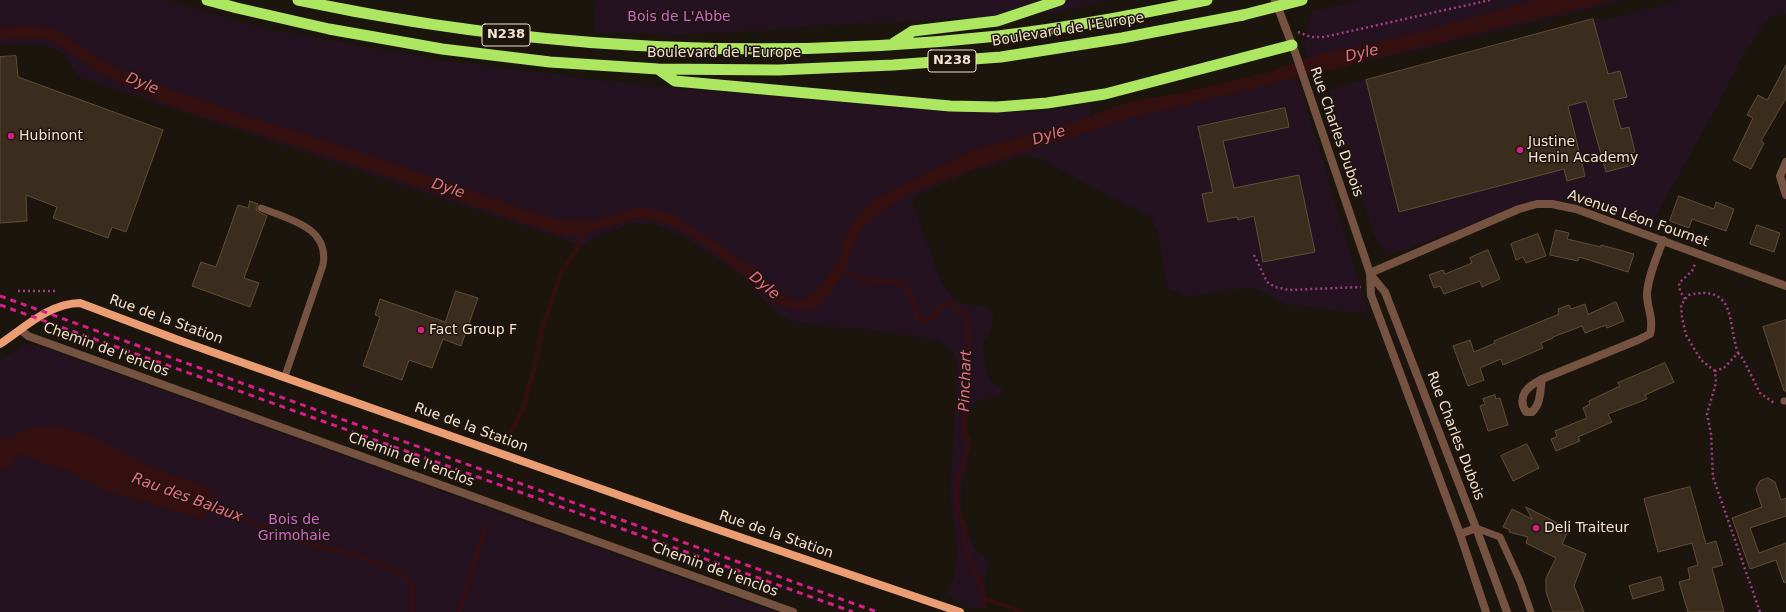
<!DOCTYPE html>
<meta charset="utf-8">
<style>
body{margin:0}
canvas{display:block;background:#1c150e}
</style>
<canvas width="1786" height="612"></canvas>
<script>
const g = document.querySelector('canvas').getContext('2d');
g.lineJoin = 'round';
function paint(path, color) {
  g.fillStyle = color;
  g.fill(path, 'evenodd');
}
function trace(path, color, width, dash) {
  g.strokeStyle = color;
  g.lineWidth = width;
  g.lineCap = dash ? 'butt' : 'round';
  g.setLineDash(dash || []);
  g.stroke(path);
}
function drawText(font, color, halo, rows, align = 'center') {
  g.font = font + ' "DejaVu Sans",sans-serif';
  g.lineWidth = 3;
  g.setLineDash([]);
  g.textBaseline = 'middle';
  g.strokeStyle = halo;
  g.fillStyle = color;
  for (const [text, x, y, turn = 0] of rows) {
    g.save();
    g.translate(x, y);
    g.rotate((+turn || 0) * Math.PI / 180);
    g.textAlign = isNaN(turn) ? turn : align;
    if (halo) g.strokeText(text, 0, 0);
    g.fillText(text, 0, 0);
    g.restore();
  }
}
const green = new Path2D(`
 M0,0H163L265,29L309,37L442,61L638,85L954,112H1035L1091,104L1089,119L975,149L904,184L875,199L842,244L840,260L818,289L804,300L794,301L787,299L757,270L732,253L639,207L595,220L570,221L540,215L368,154L251,117L138,78L110,65L53,28L23,26L0,27Z
 M596,0H1111L1055,13L865,23L681,35L594,31Z
 M1359,0H1626L1315,74L1304,45L1312,12Z
 M1682,0H1786V13L1767,18L1746,49L1712,116L1710,118L1648,230C1605,212 1568,191 1520,205L1410,248L1386,255L1374,235L1329,90L1593,19L1607,20Z
 M43,38L57,44L105,76L171,106L350,164L553,233L566,236L580,235L640,218L657,221L676,228L693,237L732,265L772,302L803,310L847,265L852,248L863,227L884,210L907,195L981,166L1095,128L1130,118L1297,78L1368,313L1287,305L1259,289L1250,287L1185,296L1168,288L1158,233L1151,217L1101,192L1040,158L1021,156L981,170L980,167L911,198C916,215 921,228 928,245C935,264 939,289 958,301C968,308 981,304 993,311C994,322 991,336 982,343C987,364 981,376 1002,390V394C991,399 977,397 970,409C963,424 969,445 968,461C967,468 964,475 962,482C957,507 966,533 979,555L984,556L990,566C979,584 989,589 986,608H972L948,596V586L954,580L958,551L950,495L958,364L954,352L940,341L905,334L794,322L777,313L743,277L684,236L657,225L633,223L600,234L583,245L563,239L80,77L64,53L42,44H0V40Z
 M31,345L40,346L774,612H0V471L6,468L21,453L40,462L71,472L108,492L203,519V485L150,467L128,456L24,430L9,439L0,438V360L22,346Z`);
const water = new Path2D(`
 M1538,0H1615L1428,45L1244,91L1130,118L981,166L907,195L884,210L863,227L852,248L847,265L830,295L817,308L803,310L778,306L732,265L693,237L676,228L657,221L640,218L580,235L566,236L553,233L350,164L171,106L105,76L57,44L43,38L0,40V27L23,26L53,28L110,65L138,78L251,117L368,154L540,215L570,221L595,220L639,207L669,212L757,270L787,299L794,301L804,300L818,289L840,260L842,244L856,216L875,199L904,184L975,149L1055,128L1133,101L1185,92L1270,72L1322,53L1393,39Z
 M39,426L62,427L97,438L150,467L203,485L215,497L203,519L108,492L71,472L40,462L21,453L6,468L0,471V438L9,439L24,430Z`);
const stream = new Path2D(`
 M839,269C855,276 874,286 892,280C910,287 915,299 916,317L923,321L932,319L940,308L947,303L954,305L963,313L968,323V365L965,388L964,432L968,439V449L957,482V506L965,529V545L971,565L982,588L985,599L982,605
 M510,434L523,408L535,365L543,325L561,272L576,250L585,229
 M206,504L304,543L349,553L398,571L412,585V612
 M985,599L1022,612
 M459,612L486,526`);
const building = new Path2D(`
 M1593,19L1608,74L1620,71L1627,97L1613,100L1621,129L1629,127L1635,152L1628,154L1632,165L1606,172L1586,101L1568,106L1585,176L1567,181L1564,169L1399,212L1366,80Z
 M16,56L18,77L163,130L126,232L112,227L108,238L53,218L57,207L26,195L27,221L0,223V57Z
 M1786,65V98L1761,141L1764,143L1751,169L1733,160L1753,118L1747,115L1758,95L1767,100Z
 M1285,108L1289,127L1223,141L1234,188L1299,175L1315,252L1263,262L1254,216L1238,220L1237,217L1208,222L1202,194L1213,192L1198,127Z
 M1679,196L1714,209L1716,202L1734,209L1726,231L1692,219L1689,228L1670,221Z
 M250,201L258,204L256,208L257,211L267,216L244,278L259,283L250,307L192,286L201,262L216,267L238,205L248,208Z
 M1757,225L1780,233L1774,252L1750,244Z
 M1556,230L1569,233L1567,239L1601,247V245L1634,254L1628,272L1579,257L1578,261L1550,255Z
 M1538,234L1546,256L1526,263L1523,257L1516,260L1511,244Z
 M1488,250L1500,279L1482,287L1480,281L1444,294L1440,286L1434,288L1429,275L1443,270L1445,274L1472,263L1470,258Z
 M456,291L478,298L461,346L443,339L432,368L409,360L402,380L363,366L380,317L375,315L380,299L445,322Z
 M1616,302L1624,321L1607,328L1606,325L1585,333L1582,326L1553,337V338L1541,343L1543,348L1503,365L1501,359L1480,368L1484,380L1468,386L1453,346L1470,340L1474,352L1495,343L1494,341L1559,314L1558,309L1569,305L1571,309L1585,304L1588,314Z
 M1786,320V391H1784L1763,327Z
 M1665,363L1674,382L1645,395L1647,399L1608,414L1612,422L1578,437L1580,441L1556,451L1551,439L1557,437L1555,431L1587,418L1583,408L1590,404L1589,401L1620,386L1618,383Z
 M1495,395L1496,399L1500,398L1508,425L1488,431L1480,406L1485,404L1483,399Z
 M1527,444L1539,468L1513,481L1501,456Z
 M1768,478L1775,482L1781,500L1786,498V516L1750,528L1759,553L1786,543V582L1784,583L1776,560L1750,569L1732,518L1762,507L1756,489L1760,481Z
 M1690,487L1706,544L1716,541L1723,565L1712,568L1724,612H1688L1679,582L1690,579L1688,568L1698,565L1692,543L1658,552L1644,499Z
 M1526,507L1569,529L1562,544L1586,554L1574,586L1584,612H1553L1546,592V578L1556,558L1526,543L1528,537L1509,532L1510,530L1503,527L1512,509L1532,519Z
 M1661,577L1664,590L1633,599L1629,586Z`);
const path = new Path2D(`
 M1298,32L1311,37H1324L1490,0
 M1254,255L1267,282L1275,287L1289,290L1361,287
 M18,291H58
 M1685,299L1680,291L1679,283L1692,271L1695,264
 M1738,353L1743,359L1760,393L1774,403
 M1715,371L1701,360L1686,335L1682,318L1681,305L1688,295C1737,284 1727,322 1738,353L1724,368L1715,371L1716,383L1707,414L1711,434L1713,477L1760,612`);
const service = new Path2D(`
 M261,208C288,219 330,227 323,265L285,376
 M1784,401H1786
 M1476,528L1500,537L1520,581L1531,612`);
const minor = new Path2D(`
 M1275,0L1296,55L1370,273L1371,295L1460,534L1486,612
 M1786,162L1780,176L1786,195
 M1370,273L1519,209L1537,204H1552L1576,209L1786,286
 M1370,274L1385,292L1476,528L1507,612
 M21,330L28,336L793,612
 M1542,379C1540,391 1541,404 1532,412H1526C1516,396 1528,386 1542,379L1638,340L1650,334C1654,318 1647,309 1647,294C1648,276 1657,257 1663,240
 M1460,534L1476,528`);
const secondary = new Path2D(`
 M0,344C24,328 50,303 80,303L181,341L681,517L960,612`);
const trunk = new Path2D(`
 M207,0L237,8L329,29L442,49L550,62L658,69L778,70L893,65L1001,57L1122,38L1243,15
 M298,0C528,49 765,61 998,36C1068,28 1138,14 1207,0
 M894,43L913,31L997,21L1060,0
 M658,69L675,81L950,106L997,107L1047,103L1105,94L1292,45`);
const rail = new Path2D(`
 M0,296L877,612
 M0,305L853,612`);
const trunkBridge = new Path2D(`
 M1243,15L1302,0`);
const markers = [
 [11,136,4,"#d61e88"],
 [1520,150,4,"#d61e88"],
 [421,330,4,"#d61e88"],
 [1536,528,4,"#d61e88"]
];
const shields = [
 [506,35,48],
 [952,61,48]
];
const shieldNames = [
 ["N238",506,35],
 ["N238",952,61]
];
const parkNames = [
 ["Bois de L'Abbe",679,17],
 ["Bois de",294,520],
 ["Grimohaie",294,536]
];
const streetNames = [
 ["Boulevard de l'Europe",1068,30,-9],
 ["Boulevard de l'Europe",724,53],
 ["Rue Charles Dubois",1336,132,71],
 ["Avenue Léon Fournet",1638,219,19],
 ["Rue de la Station",166,320,20],
 ["Chemin de l'enclos",106,350,20],
 ["Rue de la Station",471,428,20],
 ["Rue Charles Dubois",1455,436,69],
 ["Chemin de l'enclos",411,460,20],
 ["Rue de la Station",776,535,19],
 ["Chemin de l'enclos",715,570,20]
];
const poiNames = [
 ["Hubinont",19,136],
 ["Justine",1528,142],
 ["Henin Academy",1528,158],
 ["Fact Group F",429,330],
 ["Deli Traiteur",1544,528]
];
const waterNames = [
 ["Dyle",1362,54,-13],
 ["Dyle",142,84,23],
 ["Dyle",1049,136,-17],
 ["Dyle",448,189,18],
 ["Dyle",764,286,40],
 ["Pinchart",966,381,-88],
 ["Rau des Balaux",187,498,20]
];
paint(green, '#251220');
paint(water, '#340f10');
trace(stream, '#340f10', 4.5);
paint(building, '#3a2d1d');
trace(building, '#634c32', 1);
trace(path, '#9f3d85', 2.5, [2, 3]);
trace(service, '#755340', 7);
trace(minor, '#755340', 8);
trace(secondary, '#eb9e74', 8);
trace(trunk, '#ade661', 11);
trace(rail, '#d61e88', 3, [6, 5]);
trace(trunkBridge, '#ade661', 11);
for (const [x, y, r, color] of markers) {
  const dot = new Path2D();
  dot.arc(x, y, r, 0, 2 * Math.PI);
  g.fillStyle = color;
  g.fill(dot);
  trace(dot, '#1c150e', 1.5);
}
for (const [x, y, w] of shields) {
  const box = new Path2D();
  box.roundRect(x - w / 2, y - 11, w, 22, 3);
  g.fillStyle = '#1c150e';
  g.fill(box);
  trace(box, '#f8e2d0', 1);
}
drawText('bold 13px', '#f8e2d0', null, shieldNames);
drawText('14px', '#cd67c6', '#1c150e', parkNames);
drawText('14px', '#f8e2d0', '#1c150e', streetNames);
drawText('14px', '#f8e2d0', '#1c150e', poiNames, 'left');
drawText('italic 15px', '#ea6c87', '#1c150e', waterNames);
</script>
